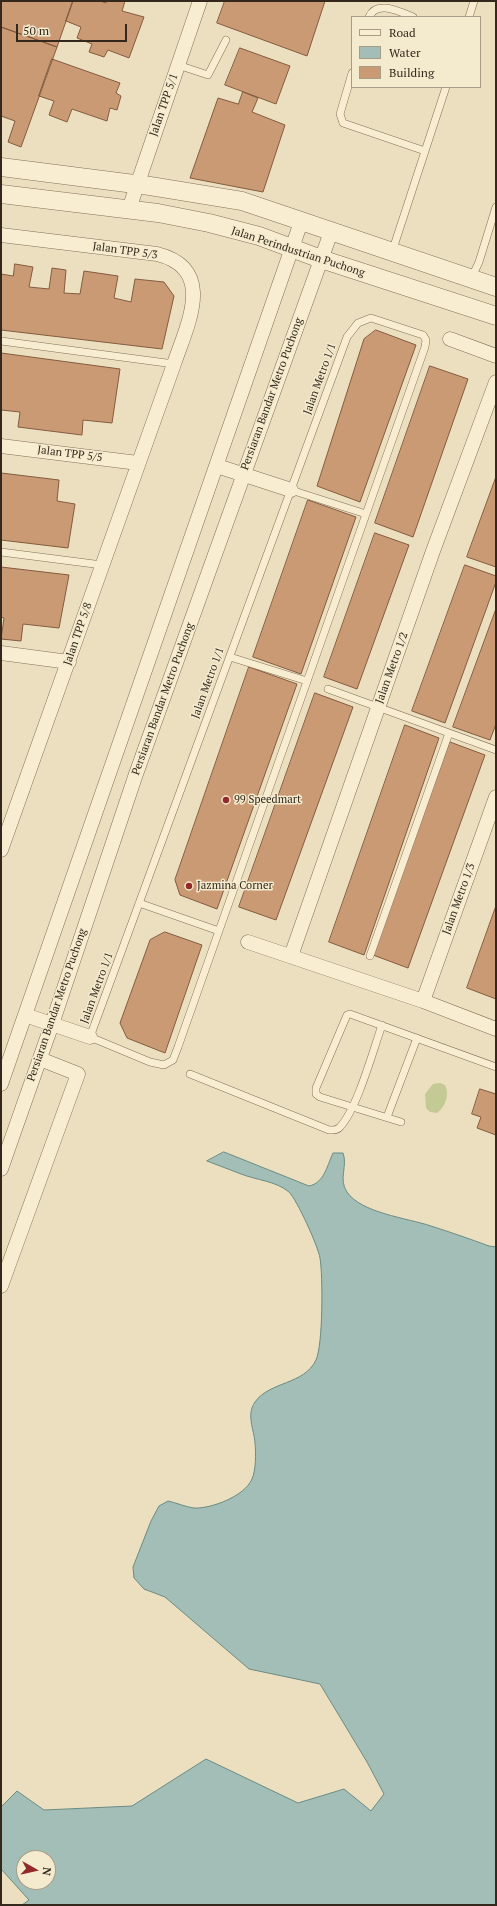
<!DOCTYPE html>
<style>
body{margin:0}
#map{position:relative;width:497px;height:1906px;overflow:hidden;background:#ecdfbf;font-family:"PT Serif",serif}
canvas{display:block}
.frame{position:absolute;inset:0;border:2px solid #34281c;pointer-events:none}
.legend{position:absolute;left:351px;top:16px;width:130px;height:72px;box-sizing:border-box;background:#f4eace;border:1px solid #a79c87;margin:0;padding:5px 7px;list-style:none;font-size:12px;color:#34281c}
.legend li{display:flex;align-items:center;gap:8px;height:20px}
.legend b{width:20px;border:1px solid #a79c87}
.north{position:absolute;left:16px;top:1850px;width:40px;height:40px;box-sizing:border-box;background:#f4eace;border:1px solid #a79c87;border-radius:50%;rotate:98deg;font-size:11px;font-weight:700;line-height:16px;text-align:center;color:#34281c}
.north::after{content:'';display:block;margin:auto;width:14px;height:18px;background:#922a29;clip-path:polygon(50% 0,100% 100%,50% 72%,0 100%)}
.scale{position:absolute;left:16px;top:24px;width:111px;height:18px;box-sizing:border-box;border:2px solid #34281c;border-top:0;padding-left:5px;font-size:12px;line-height:14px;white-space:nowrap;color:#34281c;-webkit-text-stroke:3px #f4eace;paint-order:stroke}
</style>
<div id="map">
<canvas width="497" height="1906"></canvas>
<div class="frame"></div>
<ul class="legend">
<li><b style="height:5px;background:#f8edd1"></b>Road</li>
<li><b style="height:11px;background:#a2beb6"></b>Water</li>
<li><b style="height:11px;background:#ca9a75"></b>Building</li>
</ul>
<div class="north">N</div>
<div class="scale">50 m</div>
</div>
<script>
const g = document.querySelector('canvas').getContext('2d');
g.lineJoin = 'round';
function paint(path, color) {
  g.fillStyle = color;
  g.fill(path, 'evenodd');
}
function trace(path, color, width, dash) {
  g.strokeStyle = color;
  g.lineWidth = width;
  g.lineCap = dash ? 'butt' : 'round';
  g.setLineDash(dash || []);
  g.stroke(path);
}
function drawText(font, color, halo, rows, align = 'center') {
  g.font = font + ' "PT Serif",serif';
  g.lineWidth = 3;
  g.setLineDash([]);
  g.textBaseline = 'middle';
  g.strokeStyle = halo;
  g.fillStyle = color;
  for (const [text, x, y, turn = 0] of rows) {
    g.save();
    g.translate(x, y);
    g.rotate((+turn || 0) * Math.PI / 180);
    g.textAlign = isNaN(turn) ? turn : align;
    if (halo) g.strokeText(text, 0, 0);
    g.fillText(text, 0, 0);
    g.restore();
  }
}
const green = new Path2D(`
 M440,1083L445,1085C450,1095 445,1107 437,1113L430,1112L426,1108L425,1094L433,1084Z`);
const water = new Path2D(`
 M224,1152L309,1186C324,1183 327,1166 333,1153H343C348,1166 338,1179 347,1192C361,1213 407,1218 431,1226C450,1232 470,1239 489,1246L496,1247V1905H22L29,1900L1,1869V1807L17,1791L44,1810L132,1806L206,1759L298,1803L344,1789L371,1811L384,1794L367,1762L320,1684L249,1669L165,1597L144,1589L134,1578L133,1567L151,1521L159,1506L168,1501C177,1503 186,1507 194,1508C211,1509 245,1496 252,1479C256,1470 256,1453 255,1443C254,1429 246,1415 255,1402C270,1381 304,1385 316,1360C323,1345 323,1276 320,1258C318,1246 297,1200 289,1192C276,1181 256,1180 241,1174C230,1170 218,1165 207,1161ZM24,1858H48V1882H24Z`);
const building = new Path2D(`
 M1,1H73L57,47L1,27Z
 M73,1H100L106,3V1H125L122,11L144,17L129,58L108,50L104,57L89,52L92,44L77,38L81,27L66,21Z
 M225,1H325L307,56L217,23Z
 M1,27L57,47L21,147L8,142L15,121L1,116Z
 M240,48L290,66L276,104L225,85Z
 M52,59L120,83L116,93L121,96L117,110L110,108L107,121L72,109L67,122L49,115L54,101L39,96Z
 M243,92L258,98L252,112L285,125L263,192L190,178L218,98L238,104Z
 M15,264L33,267L29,287L49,289L52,268L66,270L64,293L80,294L84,271L118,276L114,298L131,302L135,279L164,282L174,296L162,349L1,330V274L13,276Z
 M376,330L416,345L360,502L317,486L364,339Z
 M1,353L120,369L112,423L83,420L82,435L18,427L20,412L1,410Z
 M430,366L468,379L413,537L375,523Z
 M1,473L59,480L57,501L75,504L68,548L1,540Z
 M496,477V567L467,557Z
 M308,500L356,517L301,674L253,657Z
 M375,533L409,545L357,689L324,677Z
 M465,565L496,576V582L445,723L412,711Z
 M1,567L69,575L59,628L23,624L21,641L1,639L4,618L1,617Z
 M496,609V724L490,740L453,727Z
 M249,667L297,684L217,909L180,895L175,880Z
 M315,693L353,707L276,920L239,907Z
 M405,725L439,738L364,955L329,942Z
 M450,742L485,755L408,968L373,955Z
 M496,906V999L467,988Z
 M165,932L202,945L165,1053L127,1038L120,1023L150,940Z
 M480,1089L496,1094V1135L477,1128L481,1117L472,1114Z`);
const service = new Path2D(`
 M369,17C376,0 398,11 413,17
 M469,17L474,1
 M178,65L208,75L226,40
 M352,73L340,114L343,123L425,151
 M392,252L446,87
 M471,279L479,262L496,207
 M371,318L423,335L426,340L425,347L178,1047L173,1060L164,1065L150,1062L90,1037L347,337L358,323Z
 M1,341L174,364
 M291,490L366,514
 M1,552L102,565
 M230,657L307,681
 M328,689L496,750
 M139,903L219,931
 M370,956L449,733
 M190,1074L329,1130C333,1130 337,1131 340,1127C357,1109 373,1051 382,1025
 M387,1117L417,1038
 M401,1122L320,1097L316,1094V1088L347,1015L350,1014L496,1067`);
const minor = new Path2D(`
 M129,209L200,1
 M1,235L157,254C217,269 187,325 174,364L1,850
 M450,339L496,356
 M1,446L138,463
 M217,466L291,490
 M1,653L69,662
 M248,942L423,1001L496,1029
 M291,956L433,551L496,382
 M423,1001L496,797
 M25,1015L90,1037
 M1,1084L301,222
 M1,1169L52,1024L136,774L331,232
 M1,1286L78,1074L40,1059`);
const tertiary = new Path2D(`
 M1,167L150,186L242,201L496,287
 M1,194L158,213L209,223L259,236L321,259L496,316`);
const markers = [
 [226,800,4,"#922a29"],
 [189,886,4,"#922a29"]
];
const streetNames = [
 ["Jalan TPP 5/1",164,105,-71],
 ["Jalan TPP 5/3",125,251,8],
 ["Jalan Perindustrian Puchong",298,252,18],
 ["Jalan Metro 1/1",320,379,-70],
 ["Persiaran Bandar Metro Puchong",272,394,-70],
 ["Jalan TPP 5/5",70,454,7],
 ["Jalan TPP 5/8",78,634,-71],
 ["Jalan Metro 1/2",392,668,-70],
 ["Jalan Metro 1/1",208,683,-70],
 ["Persiaran Bandar Metro Puchong",163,699,-70],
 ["Jalan Metro 1/3",459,899,-70],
 ["Jalan Metro 1/1",97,988,-70],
 ["Persiaran Bandar Metro Puchong",57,1005,-71]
];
const poiNames = [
 ["99 Speedmart",234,800],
 ["Jazmina Corner",197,886]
];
paint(green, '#c3ca93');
paint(water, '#a2beb6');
trace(water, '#6a8b84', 1);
paint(building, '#ca9a75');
trace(building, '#835b3e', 1);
trace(service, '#847058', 8);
trace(minor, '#847058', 15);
trace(tertiary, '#847058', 19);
trace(service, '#f8edd1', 7);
trace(minor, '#f8edd1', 14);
trace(tertiary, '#f8edd1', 18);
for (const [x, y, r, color] of markers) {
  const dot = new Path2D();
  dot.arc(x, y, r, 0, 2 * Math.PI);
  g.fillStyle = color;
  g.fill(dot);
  trace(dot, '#f4eace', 1.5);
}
drawText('11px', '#34281c', '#f4eace', streetNames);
drawText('11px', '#34281c', '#f4eace', poiNames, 'left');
</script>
